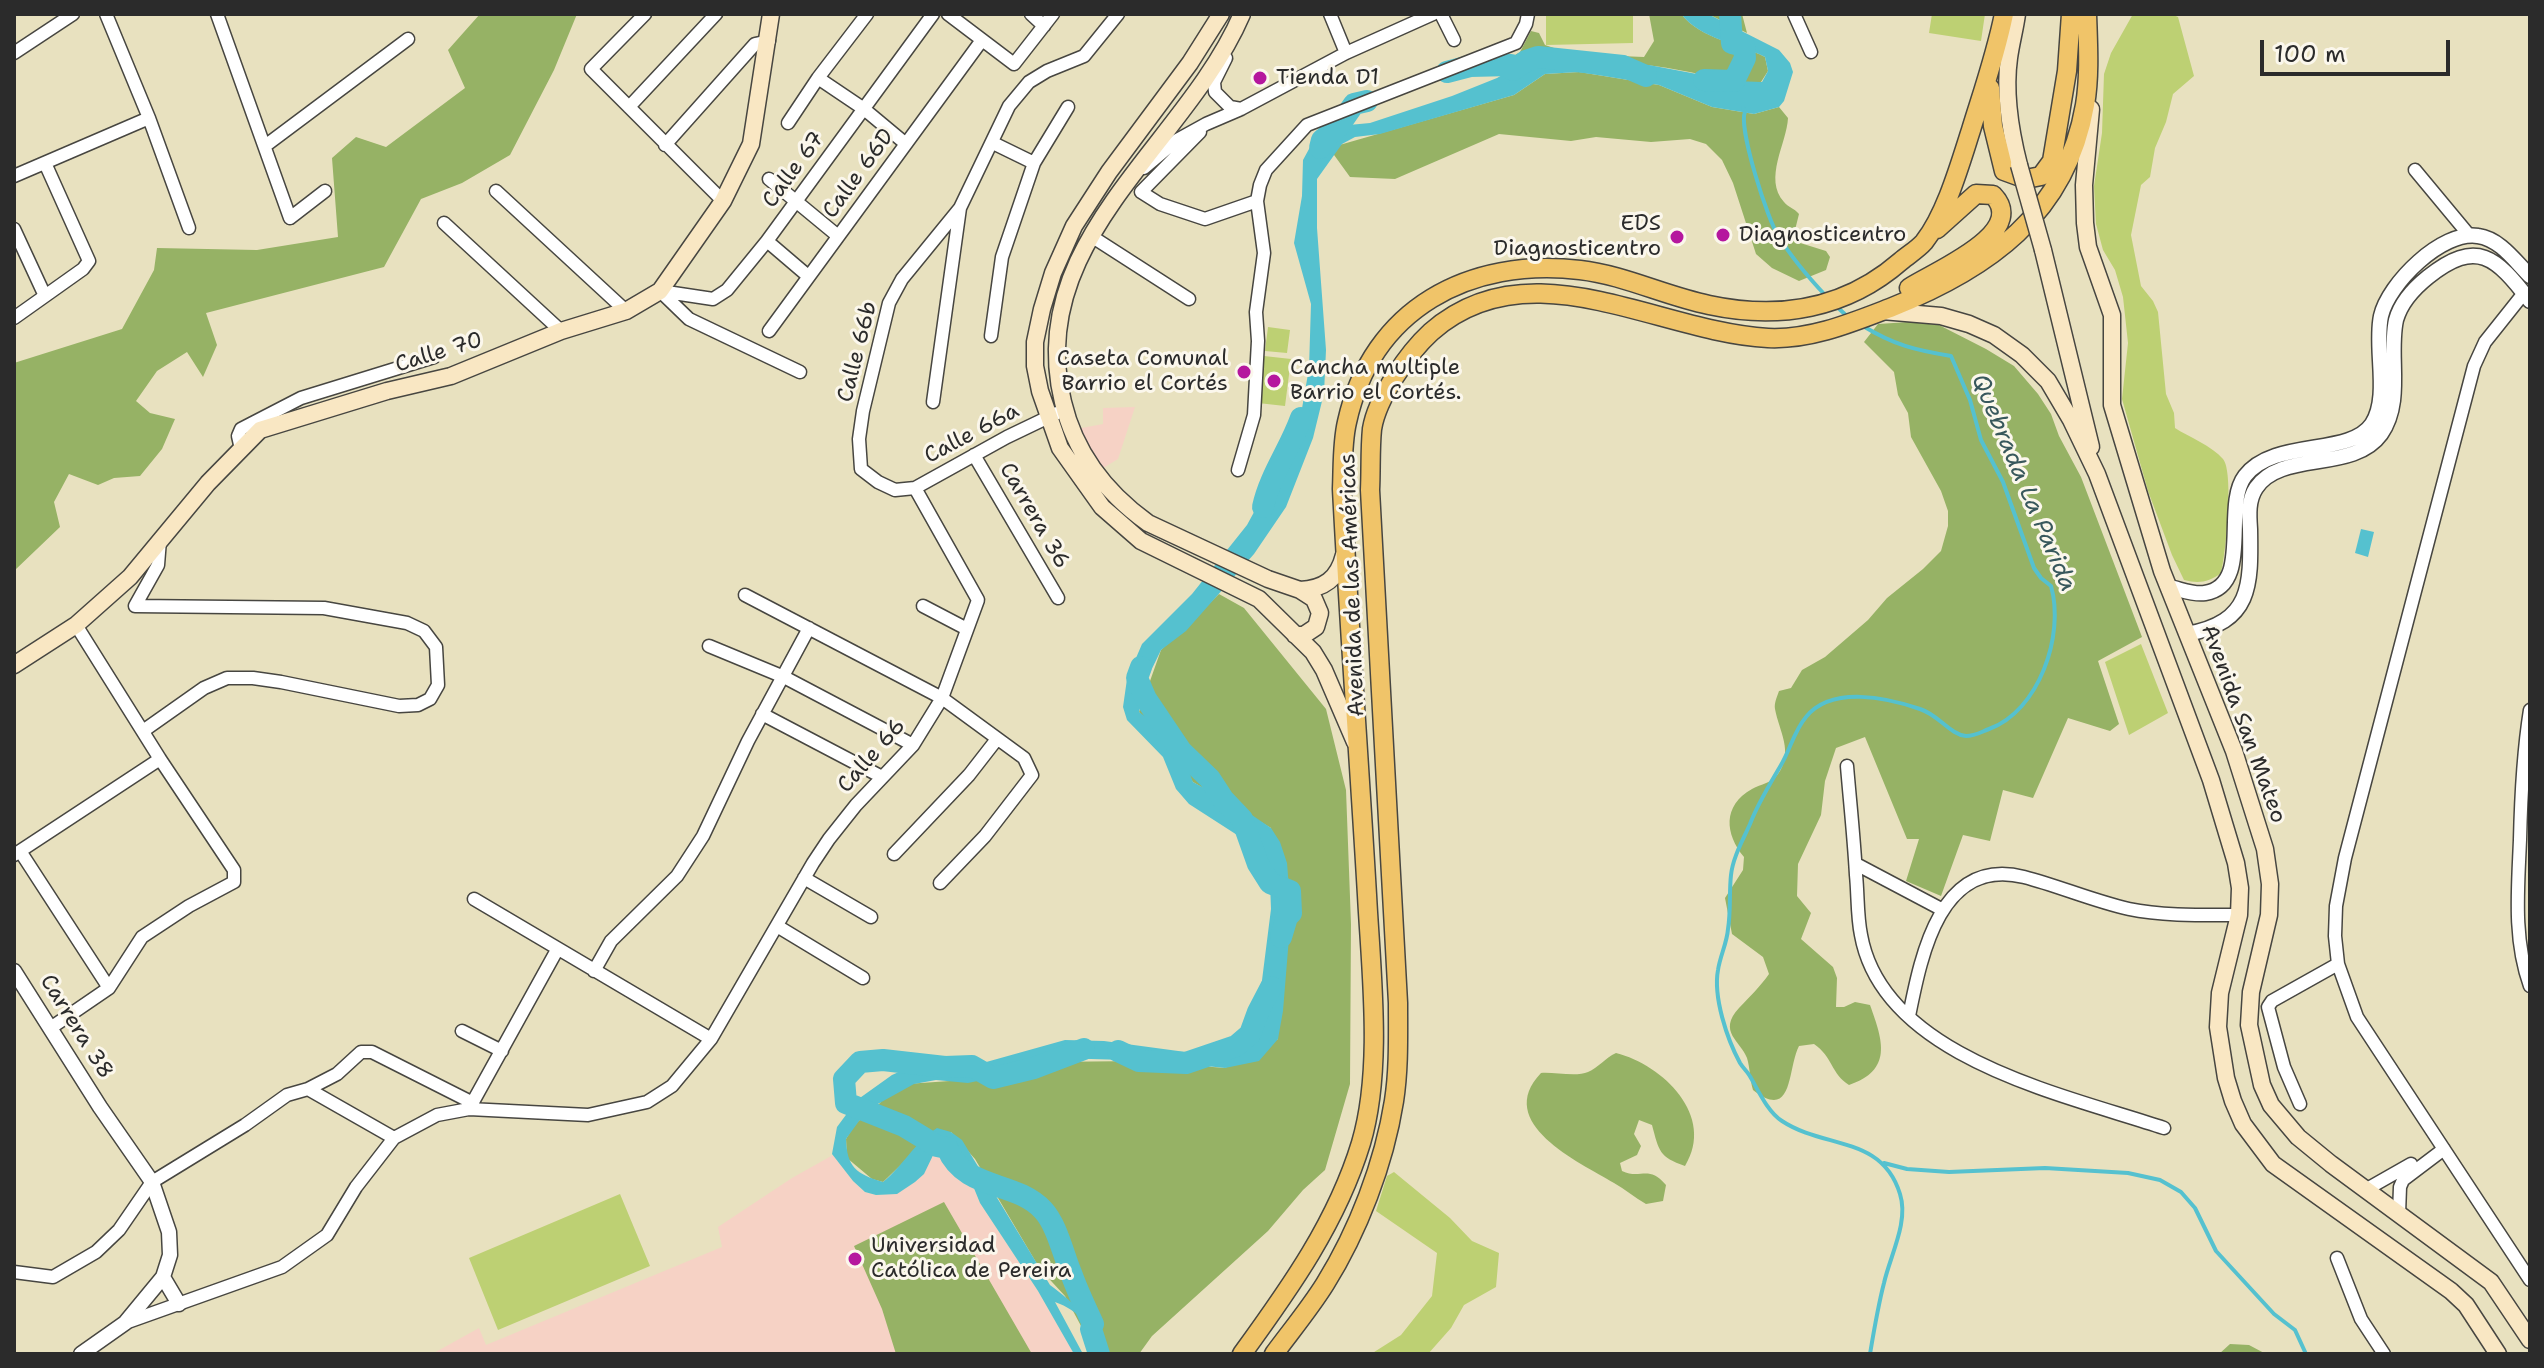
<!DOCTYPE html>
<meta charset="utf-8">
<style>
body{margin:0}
#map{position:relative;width:2544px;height:1368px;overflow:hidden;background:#e8e1bf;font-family:"Shantell Sans",sans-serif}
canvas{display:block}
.frame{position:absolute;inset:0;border:16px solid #2b2b2b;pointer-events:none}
.scale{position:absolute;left:2260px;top:40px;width:190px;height:36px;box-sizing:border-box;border:4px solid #2b2b2b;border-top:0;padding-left:10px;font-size:24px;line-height:28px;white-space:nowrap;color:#2b2b2b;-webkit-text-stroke:6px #fbf7ec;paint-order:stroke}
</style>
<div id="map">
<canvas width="2544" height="1368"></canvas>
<div class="frame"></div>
<div class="scale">100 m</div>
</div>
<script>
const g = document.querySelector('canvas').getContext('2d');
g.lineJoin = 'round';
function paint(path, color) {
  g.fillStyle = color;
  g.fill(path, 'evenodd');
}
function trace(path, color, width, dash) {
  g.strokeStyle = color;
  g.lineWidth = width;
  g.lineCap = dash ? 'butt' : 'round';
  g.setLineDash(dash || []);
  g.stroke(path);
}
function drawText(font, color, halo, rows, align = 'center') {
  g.font = font + ' "Shantell Sans",sans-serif';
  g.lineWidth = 6;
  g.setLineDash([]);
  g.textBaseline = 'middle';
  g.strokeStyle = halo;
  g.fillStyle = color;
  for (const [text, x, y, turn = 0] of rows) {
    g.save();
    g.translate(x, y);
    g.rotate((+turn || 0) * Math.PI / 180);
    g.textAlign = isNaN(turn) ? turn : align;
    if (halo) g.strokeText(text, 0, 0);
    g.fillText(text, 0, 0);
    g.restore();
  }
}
const built = new Path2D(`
 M1135,407L1118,459L1095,473L1071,430L1103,424V408Z
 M937,1146L947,1148L955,1154L969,1176L980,1203L1038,1291L1074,1354H432L479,1328L486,1345L722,1247L718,1227L792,1178L833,1155L853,1181L865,1192L876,1195L897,1193L915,1182L929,1163Z`);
const green = new Path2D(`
 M1546,14H1633V43L1546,45Z
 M1932,14H1985L1981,41L1929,33Z
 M2133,14H2171L2178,17L2194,76L2173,94L2166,122L2155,148L2150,177L2141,185L2131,235L2141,286L2153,301L2158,312L2166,394L2174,413L2175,428C2189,437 2212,446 2223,459C2234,472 2226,554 2221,573C2209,582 2199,584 2184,580L2172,555L2148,491L2122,399L2128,343L2123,297L2115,270L2103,250L2096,224L2094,186L2102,133L2104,74L2111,53Z
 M1268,327L1290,330L1287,353L1265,351Z
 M1264,356L1291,359L1285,406L1258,403Z
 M2141,644L2168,713L2129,735L2105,662Z
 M1394,1172L1450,1218L1472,1241L1499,1253L1496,1287L1464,1305L1451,1328L1428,1354H1371L1401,1335L1432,1296L1437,1253L1376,1211L1387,1176Z
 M620,1194L650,1266L498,1330L469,1258Z`);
const forest = new Path2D(`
 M480,14H577L554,70L510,155L462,183L421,199L384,267L206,313L217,345L203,377L187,352L157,371L136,401L150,413L175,419L162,449L140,476L114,478L98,485L69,474L54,502L60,527L14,571V363L122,329L154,270L157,248L257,250L338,237L332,158L356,137L386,147L465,88L448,50Z
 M1649,14H1681C1702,40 1737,42 1765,57L1768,71L1761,82L1752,83C1719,80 1687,70 1654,66C1643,64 1633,66 1622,66C1586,63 1544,48 1513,70L1508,66L1507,60L1520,52L1531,31L1539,33L1545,45L1572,54L1644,57L1654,41Z
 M1708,14H1742L1747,33Z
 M1579,72L1659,85L1712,107L1754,114L1779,107L1788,118C1787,143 1763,179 1784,202C1788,207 1794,208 1799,214L1794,234L1797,242L1826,251L1830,257L1826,270L1799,281L1772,268L1756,254L1733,183L1722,160L1706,144L1690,139L1651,142L1596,137L1571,141L1499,134L1395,179L1350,177L1329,148L1514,95L1545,74Z
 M1909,322L1939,325L1986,349L2014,366L2038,394L2051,414L2059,436L2081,477L2142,637L2098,661L2119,724L2110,731L2068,718L2033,798L2003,790L1990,841L1963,835L1941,896L1906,881L1919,839H1907L1865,737L1836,748L1825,781L1821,815L1798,864L1797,896L1811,913L1801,939L1833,967L1837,978L1836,1007H1844L1855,1002L1870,1005C1883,1041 1893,1070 1849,1085C1831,1074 1833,1057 1814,1044L1799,1046C1787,1069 1794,1122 1753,1090C1750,1080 1750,1068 1747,1058C1741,1041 1717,1032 1739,1008C1750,996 1760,987 1769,974L1763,957L1732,934L1725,898L1743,870L1744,857C1725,834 1722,806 1752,789C1761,784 1772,783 1778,774C1794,752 1779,731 1775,709C1774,703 1777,697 1779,691L1791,688L1802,670L1825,657L1868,620L1887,598L1923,569L1941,551L1948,526V511L1941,491L1911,437L1908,413L1898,395L1894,372L1864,342L1878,324Z
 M1219,594L1244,608L1326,709L1346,790L1351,924L1350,1084L1325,1170L1303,1190L1268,1231L1152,1336L1139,1354H1096L1065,1296L1040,1269L975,1159L951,1132L908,1158L883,1182L872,1179L847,1158L846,1139L855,1124L880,1103L892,1085L993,1078L1045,1062L1139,1061L1225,1068L1278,1039L1271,828L1193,782L1139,712L1161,650Z
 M1616,1053C1663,1065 1716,1116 1685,1166C1659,1157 1659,1151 1652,1125L1639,1120L1634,1134L1641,1146L1637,1155L1620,1163L1622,1171C1641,1180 1648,1164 1666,1185L1663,1201L1646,1204C1635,1198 1625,1189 1614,1183C1579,1162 1493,1123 1541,1073C1554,1072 1577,1077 1588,1072C1598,1068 1605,1058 1616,1053Z
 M944,1202L1032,1354H896L882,1309L854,1246Z
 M2230,1344L2249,1345L2266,1354H2219Z`);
const water = new Path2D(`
 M1681,14H1708L1779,50L1790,63L1793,72L1784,101L1779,107L1754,114L1712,107L1659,85L1579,72L1545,74L1514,95L1380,134L1355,137L1342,144L1317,179V228L1326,350L1324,393L1313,438L1286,507L1254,554L1186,631L1161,650L1147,679L1139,712L1168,733L1181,751L1193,782L1246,811L1271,828L1280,842L1287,863L1291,913L1283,1011L1278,1039L1259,1061L1225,1068L1159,1061L1057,1058L1011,1074L968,1083L936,1080L914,1084L867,1110L846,1139C847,1167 856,1174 883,1182C903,1166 915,1142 937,1128L951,1132L962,1140L1050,1285C1073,1302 1100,1325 1107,1354H1099C1094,1329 1079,1310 1055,1302L1083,1354H1074L1038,1291L980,1203L969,1176L955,1154L947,1148L937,1147L924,1174L915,1182L897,1194L876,1195L865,1192L853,1181L832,1154L837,1127L857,1100L892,1075L921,1062L972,1066L1065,1040L1104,1041L1193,1053L1236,1046L1250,1034L1258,1012L1271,909L1270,883L1262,857L1248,842L1189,804L1176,789L1163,757L1127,720L1123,707L1127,679L1142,644L1192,594L1247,525L1290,446L1300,420L1309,368L1311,304L1294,243L1302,196L1303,160L1309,149L1321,134L1338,126L1370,123L1452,96L1497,78L1526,61L1542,58L1587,60L1623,66L1649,65L1734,81L1762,82L1768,71L1765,57C1736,42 1702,40 1681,14Z
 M2361,529L2374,532L2368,557L2355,553Z`);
const stream = new Path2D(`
 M1743,108L1745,112C1738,127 1768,222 1779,237C1792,258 1809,278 1826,296
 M1835,305L1849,318
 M1863,326C1894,345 1915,350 1951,356L1970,400L1981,440L2003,482L2034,568L2041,578L2051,586C2065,635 2039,711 1989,729C1981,732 1975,736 1966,736C1949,734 1939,715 1920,709C1888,698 1832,685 1806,717C1794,731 1790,750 1781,765C1770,784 1758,803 1750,824C1743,840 1733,857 1731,875C1729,893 1731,911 1728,929C1727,943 1720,956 1718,970C1713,997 1727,1039 1740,1063C1743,1068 1748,1072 1751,1078C1759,1092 1768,1112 1782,1121C1824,1149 1882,1135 1900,1194C1909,1222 1890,1256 1884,1283C1878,1306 1874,1330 1870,1354
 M1884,1163L1907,1169L1949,1172L2045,1168L2128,1173L2160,1180L2181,1192L2195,1208L2216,1251L2274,1314L2295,1330L2306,1354`);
const river = new Path2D(`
 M1447,72L1470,66L1511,65L1513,70L1526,61L1538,57L1623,66L1646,76
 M1704,80L1734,81L1745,58L1744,46L1732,43L1730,14
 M1320,148L1322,140L1338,127L1354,104L1367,101
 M1263,507C1270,475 1290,449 1301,418
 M1141,667L1137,678L1146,699L1181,751L1210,779L1223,799L1242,819L1258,864L1270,883L1290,891L1291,913L1287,917L1281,937
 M1084,1049L1034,1068L993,1078L972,1066L945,1067L883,1060L860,1062L844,1079L846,1103L904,1126L937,1146L947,1148C965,1191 1015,1180 1043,1210C1057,1225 1063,1254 1071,1273C1077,1290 1085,1307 1093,1324L1091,1329L1099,1354
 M1118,1051L1139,1061L1186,1063L1236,1046L1250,1034L1258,1012L1271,987`);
const minor = new Path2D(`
 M106,14L149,118L189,228
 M217,14L290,218L325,191
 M645,14L591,69L723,201
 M948,14L1014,64L1053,14
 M1031,14L1044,26
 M1330,14L1346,53
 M1441,14L1454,40
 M1794,14L1811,52
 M14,53L73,14
 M1226,58L1214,82L1215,92L1230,107L1241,109
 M818,78L864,109L906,144
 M629,107L716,14
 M788,123L818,78L867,14
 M1200,132L1141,192L1160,204L1205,219L1257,201
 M993,143L1034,163
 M665,145L755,44L769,41
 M265,146L408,39
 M1144,168L1177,140L1206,124L1241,109L1346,53L1433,14
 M2415,170L2469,235
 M14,176L149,118
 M769,179L838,236
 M496,191L626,311
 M960,208L902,279L889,303L863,411L859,439L861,469L878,482L895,490L915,488L1007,437L1057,413
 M444,223L561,331
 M14,229L45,296
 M1091,236L1189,299
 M767,241L808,276
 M660,291L713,299L727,290L767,241L933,14
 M660,291L689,319L800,372
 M2524,293L2485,342L2474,366L2345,858L2336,906L2335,936L2338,964L2357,1017L2530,1280
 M14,318L83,269L89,261L45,163
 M769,331L982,40
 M991,336L1002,257L1034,163L1068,107
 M933,402L960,208L1009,106L1029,82L1047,71L1084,56L1118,14
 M241,449L238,436L241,429L301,398L434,357
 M974,455L1058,598
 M1238,470L1254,415L1258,341L1256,312L1264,253L1257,201L1260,185L1266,170L1307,125L1516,43L1526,24L1528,14
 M745,595L942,698L1024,758L1032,775L985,836L940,883
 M923,606L967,629
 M709,646L784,677L913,745
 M2530,710C2523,754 2521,796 2520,840C2518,889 2513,939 2530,986
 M762,714L882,777
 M143,731L204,688L227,678H253L281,682L399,706L418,705L430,699L438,685L436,647L424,631L407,623L324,608L135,606L158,565L160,540
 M1847,766C1850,802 1854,838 1856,875C1858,894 1857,916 1861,935C1883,1058 2066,1095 2164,1128
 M20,851L109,988
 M894,854L969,775L997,739
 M14,855L160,759
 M1856,864L1943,910
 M804,878L871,917
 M474,899L711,1039
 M777,926L863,978
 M594,971L611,941L677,876L703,836L748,741L809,628
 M1909,1016C1921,956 1940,856 2024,877C2059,886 2093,901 2129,909C2162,916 2205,915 2239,915
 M52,1027L109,988L142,937L189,906L234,882V870L160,759L76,625
 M462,1031L502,1051
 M308,1089L394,1138
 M2300,1104L2284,1067L2268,1007L2272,1001L2338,964
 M469,1109L557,950
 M2367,1189L2411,1164
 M2399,1214L2400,1187L2403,1180L2444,1149
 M2337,1258L2361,1319L2384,1354
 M14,1272L53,1277L96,1252L119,1230L152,1182L245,1125L287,1095L308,1089L337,1074L361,1052H372L473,1103
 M125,1323L282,1267L327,1235L356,1187L394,1138L437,1115L469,1109L588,1115L647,1102L672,1086L711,1039L813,863L829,839L856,805L913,745L942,698L978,600L915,488`);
const tertiary = new Path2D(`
 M2169,587C2180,589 2193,595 2205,593C2253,586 2222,506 2245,476C2274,438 2350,457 2372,424C2390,396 2374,349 2381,316C2388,284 2442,230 2478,236C2500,239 2515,261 2530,276
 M2187,634C2252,622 2251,586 2250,529C2249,515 2248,500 2256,488C2281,450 2353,473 2381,434C2404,401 2388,356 2396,320C2401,302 2413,289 2428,277C2477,238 2496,257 2530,301
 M14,971L100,1107L152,1182L169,1232L170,1255L163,1277L125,1323L81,1354
 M163,1277L179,1304`);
const secondary = new Path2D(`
 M1221,14L1190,63L1109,172L1074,226L1053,273L1042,309L1035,342V366L1040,391L1060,448L1102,507L1141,541L1259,599L1313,652L1324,670L1355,742
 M1242,14C1186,145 1023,241 1063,402C1075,453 1105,492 1148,523L1268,579L1300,590L1314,599L1320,613L1316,627L1304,635H1295
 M2017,14C2015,29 2011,43 2009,58C2004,94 2010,130 2019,165
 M2091,109L2084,185L2085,223L2088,247L2112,315V405L2162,571L2234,751L2265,849L2270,884L2269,915L2251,992L2249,1025L2262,1085L2271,1105L2298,1137L2331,1164L2491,1282L2530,1340
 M2043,250L2091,447
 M1882,311L1941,316L1969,324L1994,335L2022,355L2048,381L2071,420L2097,474L2211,780L2236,863L2240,888L2239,915L2220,993L2218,1027L2226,1078L2233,1101L2243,1124L2273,1164L2451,1291L2466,1305L2498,1354
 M1300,590C1324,589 1338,579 1344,555
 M14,665L76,625L130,577L208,483L260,430L387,391L451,376L561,331L626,311L660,291L723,201L751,144L771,14`);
const primary = new Path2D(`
 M1990,88L1993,126L2004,171L2026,179L2041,176L2052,161L2067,71L2071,14
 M1909,288C1933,272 2030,233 1993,195L1976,194L1937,229
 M1242,1354C1290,1288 1337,1222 1361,1143C1383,1069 1371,972 1367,895C1359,759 1349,624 1342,489C1343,467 1342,443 1347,422C1372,308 1470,257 1580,270C1624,275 1665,296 1709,305C1779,320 1846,309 1901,261C1908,255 1918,249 1924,242C1946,214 1960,164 1971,130C1983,91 1996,54 2004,14
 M1274,1354C1291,1331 1310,1308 1325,1284C1358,1231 1384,1164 1394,1101C1399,1069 1398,1036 1398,1003L1370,490C1371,470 1370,449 1372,429C1377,398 1408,353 1431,332C1530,245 1657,332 1768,338C1810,340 1851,323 1890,308C1988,269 2066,215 2085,105C2090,75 2088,44 2087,14`);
const secondaryBridge = new Path2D(`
 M2019,165L2043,250`);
const markers = [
 [1260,78,8,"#b5179e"],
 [1723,235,8,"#b5179e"],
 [1677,237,8,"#b5179e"],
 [1244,372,8,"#b5179e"],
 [1274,381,8,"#b5179e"],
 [855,1259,8,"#b5179e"]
];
const poiNames = [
 ["Tienda D1",1276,78],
 ["EDS",1661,224,"right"],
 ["Diagnosticentro",1661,249,"right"],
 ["Diagnosticentro",1739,235],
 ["Caseta Comunal",1228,359,"right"],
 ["Barrio el Cortés",1228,384,"right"],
 ["Cancha multiple",1290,368],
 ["Barrio el Cortés.",1290,393],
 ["Universidad",871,1246],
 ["Católica de Pereira",871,1271]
];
const streetNames = [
 ["Calle 67",794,170,-54],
 ["Calle 66D",859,174,-54],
 ["Calle 66b",858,352,-76],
 ["Calle 70",439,353,-17],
 ["Calle 66a",972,434,-28],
 ["Carrera 36",1034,516,60],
 ["Avenida de las Américas",1353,585,-92],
 ["Avenida San Mateo",2243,724,70],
 ["Calle 66",872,756,-49],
 ["Carrera 38",76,1027,58]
];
const waterNames = [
 ["Quebrada La Parida",2023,483,67]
];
paint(built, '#f6d2c5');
paint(green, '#bdd073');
paint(forest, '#96b265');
paint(water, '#55c1cf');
trace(stream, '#55c1cf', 4);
trace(river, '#55c1cf', 22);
trace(minor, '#474641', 15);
trace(tertiary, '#474641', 17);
trace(secondary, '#474641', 19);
trace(primary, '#474641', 21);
trace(minor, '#fff', 12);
trace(tertiary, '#fff', 14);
trace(secondary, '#f9e7c3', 16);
trace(primary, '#f0c469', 18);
trace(secondaryBridge, '#474641', 19, []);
trace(secondaryBridge, '#f9e7c3', 16);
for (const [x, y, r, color] of markers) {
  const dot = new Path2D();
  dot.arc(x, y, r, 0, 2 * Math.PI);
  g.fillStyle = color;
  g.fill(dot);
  trace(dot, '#fbf7ec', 3);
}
drawText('22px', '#2b2b2b', '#fbf7ec', poiNames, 'left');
drawText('22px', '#2b2b2b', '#fbf7ec', streetNames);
drawText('italic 24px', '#38585c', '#fbf7ec', waterNames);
</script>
